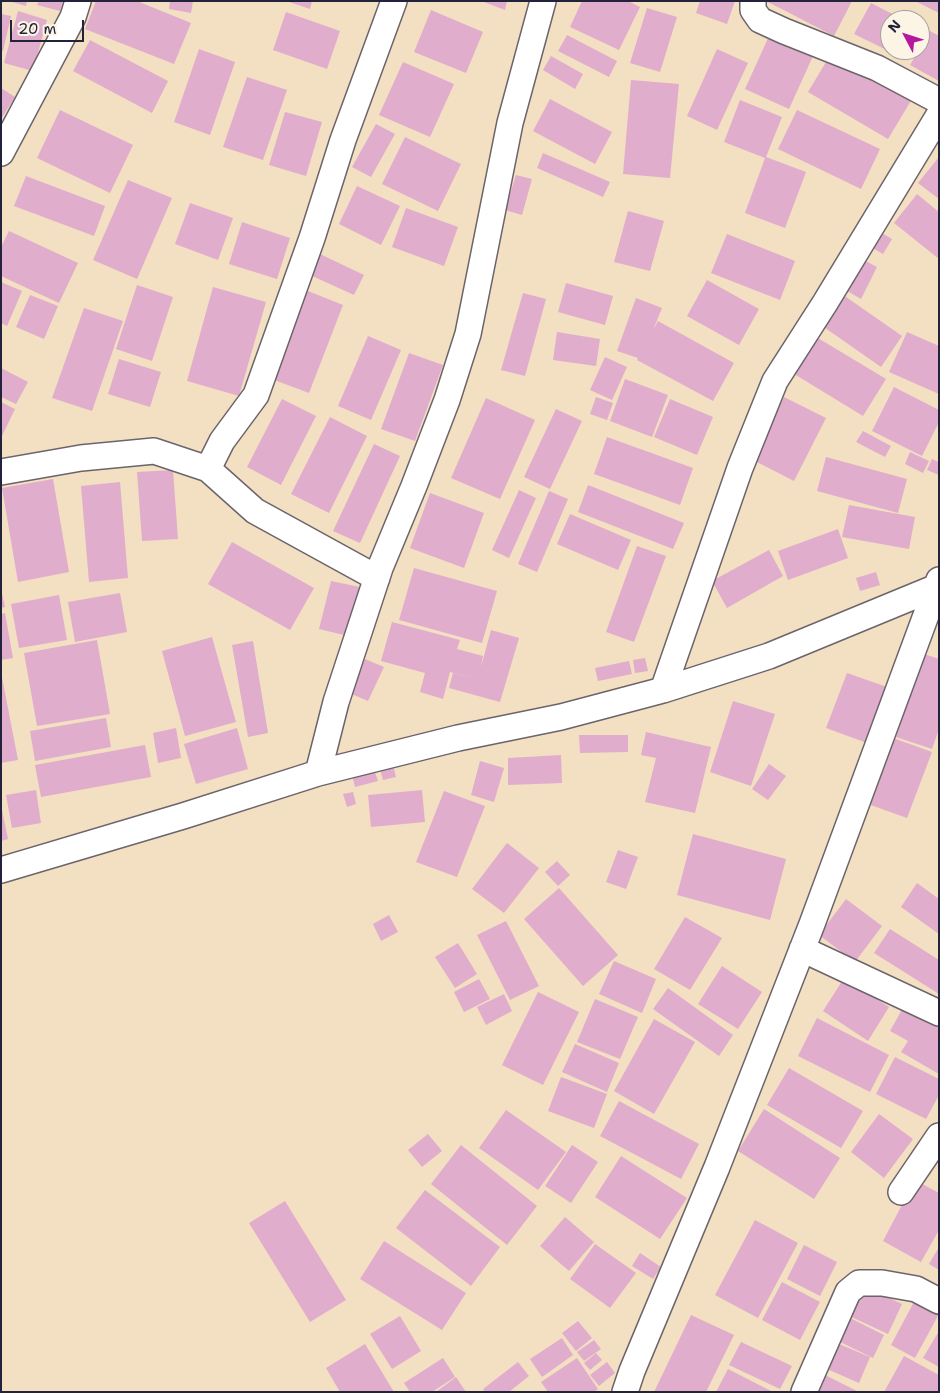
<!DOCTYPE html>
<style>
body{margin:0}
#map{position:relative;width:940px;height:1393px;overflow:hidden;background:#f3dfc2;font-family:"Shantell Sans",sans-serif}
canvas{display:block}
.frame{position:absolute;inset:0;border:2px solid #22223b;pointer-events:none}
.north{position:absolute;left:880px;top:10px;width:50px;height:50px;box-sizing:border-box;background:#fcf5e5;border:1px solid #a5a1a1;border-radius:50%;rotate:310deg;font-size:14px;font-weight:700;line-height:20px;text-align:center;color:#22223b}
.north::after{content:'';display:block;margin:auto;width:18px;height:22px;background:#b5179e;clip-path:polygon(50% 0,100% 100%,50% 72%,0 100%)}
.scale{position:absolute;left:10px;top:20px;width:74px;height:22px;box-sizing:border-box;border:2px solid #22223b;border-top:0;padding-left:6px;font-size:15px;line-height:18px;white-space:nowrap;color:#22223b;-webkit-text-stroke:4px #fcf5e5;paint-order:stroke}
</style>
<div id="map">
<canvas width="940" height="1393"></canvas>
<div class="frame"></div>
<div class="north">N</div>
<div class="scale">20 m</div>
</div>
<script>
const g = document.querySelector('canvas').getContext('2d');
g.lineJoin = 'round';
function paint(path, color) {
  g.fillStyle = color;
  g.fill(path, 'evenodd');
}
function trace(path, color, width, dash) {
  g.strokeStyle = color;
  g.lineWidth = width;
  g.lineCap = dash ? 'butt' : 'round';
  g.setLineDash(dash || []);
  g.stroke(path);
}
const building = new Path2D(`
 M9,1H27L26,6Z
 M39,1H63L60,11L37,5Z
 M96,1H137L191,23L174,64L85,29Z
 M170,1H193L191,13L169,9Z
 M286,1H312L310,9Z
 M481,1H507L505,10Z
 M582,1H628L640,7L619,50L570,27Z
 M700,1H735L727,24L696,13Z
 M766,1H852L834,36Z
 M915,1H939V13Z
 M871,3L904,20H890V50H905L901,57L854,34Z
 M647,8L677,17L660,72L630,63Z
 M431,10L483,32L466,73L414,52Z
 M18,11L47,20L33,71L4,63Z
 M286,12L340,31L327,69L273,50Z
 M1,14L11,16L3,51H1Z
 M930,31L939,36V81L910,65Z
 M567,35L617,61L609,77L558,51Z
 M769,36L813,56L789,109L745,89Z
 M90,40L168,81L152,113L73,71Z
 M199,49L235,62L210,135L174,122Z
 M717,49L748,63L717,130L687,116Z
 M832,52L912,99L888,139L808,92Z
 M551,56L583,74L575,89L543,70Z
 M403,62L454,84L430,137L379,115Z
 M247,77L287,90L263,160L223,147Z
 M631,80L679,84L670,178L623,174Z
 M1,88L15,97L1,119Z
 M550,99L612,132L595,164L533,131Z
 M740,100L782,117L766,157L806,172L785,228L745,213L765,158L724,142Z
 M60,110L133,145L110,193L37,158Z
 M797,110L880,149L861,189L778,149Z
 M285,112L322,122L306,176L269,165Z
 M376,124L395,134L371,177L352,167Z
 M405,137L461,164L438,211L382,184Z
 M543,153L610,182L603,197L537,168Z
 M939,157V199L918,183Z
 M516,175L532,179L522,215L505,210Z
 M26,176L105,206L94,236L14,206Z
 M128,180L172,198L137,279L93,260Z
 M357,186L400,206L381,245L339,224Z
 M917,194L939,212V259L894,223Z
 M190,203L233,218L218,260L175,244Z
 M406,208L458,227L444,266L392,247Z
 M628,211L664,221L650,271L614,262Z
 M242,222L290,238L277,279L229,264Z
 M9,231L78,263L59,303L1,276V247Z
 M880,232L892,239L883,254L871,247Z
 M727,234L795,261L780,300L711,273Z
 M320,254L364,275L354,295L310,275Z
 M858,257L877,267L861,299L842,288Z
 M707,280L759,309L739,345L687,316Z
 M1,282L22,291L7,326L1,323Z
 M566,283L613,296L605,325L558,312Z
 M137,285L173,297L152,361L116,349Z
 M213,287L266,302L239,396L187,381Z
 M303,289L343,305L309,393L269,378Z
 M839,292L902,336L881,367L818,323Z
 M523,293L546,299L525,376L501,370Z
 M30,295L58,306L44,339L16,327Z
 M636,298L662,308L653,330L658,321L734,363L713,401L637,360L638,358L617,351Z
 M84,308L123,321L92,411L52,398Z
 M557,332L600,339L596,366L553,360Z
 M808,332L886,379L863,416L786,369Z
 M907,332L939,346V394L889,372Z
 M368,336L401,350L371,420L338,406Z
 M409,353L443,365L415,441L381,429Z
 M605,357L627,367L612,400L590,390Z
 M119,359L161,372L150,407L108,394Z
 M1,368L28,382L16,404L1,397Z
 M625,379L668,395L652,437L610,421Z
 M894,387L939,410V422L922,456L872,431Z
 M596,397L613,403L607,420L590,414Z
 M784,397L826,418L794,481L753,460Z
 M486,398L535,420L500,499L451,478Z
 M282,399L316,416L281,485L247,467Z
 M670,399L713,417L697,455L654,437Z
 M1,402L15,409L1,438Z
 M556,409L582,421L550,489L524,477Z
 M330,417L367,436L329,513L291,494Z
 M863,431L891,446L885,457L856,442Z
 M607,437L693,468L680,505L594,474Z
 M374,444L400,456L360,543L333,531Z
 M910,452L929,461L923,473L905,464Z
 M826,457L907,479L898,513L817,491Z
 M932,459L939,462V475L927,470Z
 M173,470L178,539L142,541L137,472Z
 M53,479L69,572L18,582L2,488Z
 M120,482L128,578L89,582L81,486Z
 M588,485L684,523L673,549L578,512Z
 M519,490L536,498L509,558L492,550Z
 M549,491L568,499L537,572L518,564Z
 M430,493L484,513L464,568L410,548Z
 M849,505L915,517L909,549L842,537Z
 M570,514L631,540L618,570L557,544Z
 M838,529L848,558L788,580L778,551Z
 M232,542L314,588L290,630L208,584Z
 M637,546L666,556L634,642L606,632Z
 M769,550L783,576L727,608L712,581Z
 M414,568L497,591L482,643L399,620Z
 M876,572L880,585L860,591L856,578Z
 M331,581L360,587L348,636L319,629Z
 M1,589L5,607L1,608Z
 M120,593L127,632L75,642L68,602Z
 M59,595L67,640L19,648L11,604Z
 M5,613L13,658L1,660V614Z
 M392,622L460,640L457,649L483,656L481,667L491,630L519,638L500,702L449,688L453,673L477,679L450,672L443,699L420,692L425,673L381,661Z
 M212,637L236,722L185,736L162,651Z
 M97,640L110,714L37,726L24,653Z
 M253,641L268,733L248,737L232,645Z
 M924,654L939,659V729L932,749L896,737Z
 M645,658L648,671L635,673L633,660Z
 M365,659L384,667L368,701L349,693Z
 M629,661L632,674L598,681L595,668Z
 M1,672L18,760L1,763Z
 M847,673L887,687L867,743L826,728Z
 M733,701L775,714L751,786L710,772Z
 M106,718L111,747L35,761L30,731Z
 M176,728L181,758L158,763L153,733Z
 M237,728L248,769L196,784L184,744Z
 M646,732L711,747L695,813L645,802L656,758L641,755Z
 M579,735H628V752L580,753Z
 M893,738L932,752L907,818L868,804Z
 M145,745L151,777L41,797L35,765Z
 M561,755L562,783L508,785V758Z
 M480,761L504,768L494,802L471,795Z
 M769,764L786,776L768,800L752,789Z
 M393,765L396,777L383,780L380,769Z
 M374,769L378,781L355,787L352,775Z
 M36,790L41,823L12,828L6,795Z
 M422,790L425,822L371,827L368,795Z
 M444,791L485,806L457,877L416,862Z
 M353,792L356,804L347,807L343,794Z
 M1,805L8,839L1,841Z
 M693,834L786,859L770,920L677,895Z
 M507,843L539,868L504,913L472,889Z
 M618,850L638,857L626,889L606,882Z
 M557,861L570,875L558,886L545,872Z
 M917,883L939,899V934L901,907Z
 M559,888L618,955L583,986L524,919Z
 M846,899L882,926L855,962L819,935Z
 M389,915L398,932L381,941L373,924Z
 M685,917L722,938L690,990L654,969Z
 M506,921L539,986L510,1000L477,935Z
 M890,929L939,960V994L874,953Z
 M458,943L477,974L455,988L435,957Z
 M614,961L656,979L642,1013L599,994Z
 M722,966L762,992L738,1029L698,1004Z
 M844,978L889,1007L868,1041L823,1011Z
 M479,979L490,999L464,1012L454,992Z
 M668,988L733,1035L719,1056L653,1009Z
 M538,992L579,1012L543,1085L502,1065Z
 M504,994L512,1011L486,1025L477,1007Z
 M595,999L638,1017L620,1059L577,1042Z
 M904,1006L939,1027V1074L901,1052L908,1041L890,1031Z
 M817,1018L889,1055L870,1092L798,1056Z
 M654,1019L695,1042L654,1114L614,1091Z
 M575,1044L619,1063L607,1092L562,1072Z
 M895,1057L939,1079V1095L926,1119L876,1094Z
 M789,1068L863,1111L841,1148L767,1105Z
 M561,1077L607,1094L594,1128L548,1111Z
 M619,1101L699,1144L681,1179L600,1136Z
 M764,1109L840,1158L814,1199L738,1151Z
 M506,1110L566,1152L538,1190L479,1148Z
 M879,1114L913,1139L884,1178L851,1152Z
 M428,1134L442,1151L422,1167L408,1150Z
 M461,1145L537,1206L507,1245L431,1184Z
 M572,1145L598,1162L571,1203L545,1186Z
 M621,1156L687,1198L660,1239L595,1197Z
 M915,1180L939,1193V1230L921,1262L883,1241Z
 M425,1190L500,1247L471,1286L396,1228Z
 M285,1201L346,1300L310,1322L249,1223Z
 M565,1217L594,1242L569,1271L540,1246Z
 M755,1220L798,1243L758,1318L715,1295Z
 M384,1241L466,1293L442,1330L360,1279Z
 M595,1244L636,1273L610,1308L570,1279Z
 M804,1245L837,1262L820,1296L787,1279Z
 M939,1247V1270L929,1264Z
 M640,1253L661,1267L653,1279L632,1266Z
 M782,1282L820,1302L800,1340L762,1320Z
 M859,1284L902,1304L888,1334L845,1314Z
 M916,1298L939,1310V1314L915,1358L891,1345Z
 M691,1315L734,1335L706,1392H654Z
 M844,1315L884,1335L873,1358L832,1338Z
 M400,1316L421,1351L392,1369L370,1334Z
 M578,1321L592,1338L576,1351L562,1333Z
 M939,1331V1367L923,1358Z
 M562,1338L573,1355L542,1377L530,1359Z
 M594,1340L601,1349L584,1361L577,1352Z
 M832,1341L870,1357L859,1383L820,1366Z
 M741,1342L792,1366L780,1389L729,1365Z
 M365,1344L394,1392H340L326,1368Z
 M596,1353L602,1360L590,1370L584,1363Z
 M904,1356L939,1375V1392H884Z
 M443,1358L455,1377L432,1392H410L404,1383Z
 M577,1358L598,1389L594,1392H548L541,1382Z
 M518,1362L529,1376L509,1392H485L483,1389Z
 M607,1362L615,1373L599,1386L590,1375Z
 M728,1369L773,1392H716Z
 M825,1375L859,1392H817Z
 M456,1377L466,1392H436Z`);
const minor = new Path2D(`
 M753,1V10L760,20L784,31L877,68L939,101
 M1,153L73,17L78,1
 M208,469L222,441L256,395L312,238L343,140L394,1
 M1,472L81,458L154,451L208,469L255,511L377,578
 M663,690L740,468L775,381L825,303L939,115
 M318,773L336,702L380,568L414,486L447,400L468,334L510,123L543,1
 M1,870L183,816L318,773L458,738L561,717L663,690L769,656L939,586
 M802,949L939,1013
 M901,1192L939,1136
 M625,1392L632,1371L717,1167L812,924L939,580
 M804,1392L848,1292L859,1283H882L916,1289L939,1301`);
paint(building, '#e1adcc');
trace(minor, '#6b646a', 28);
trace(minor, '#fff', 25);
</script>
